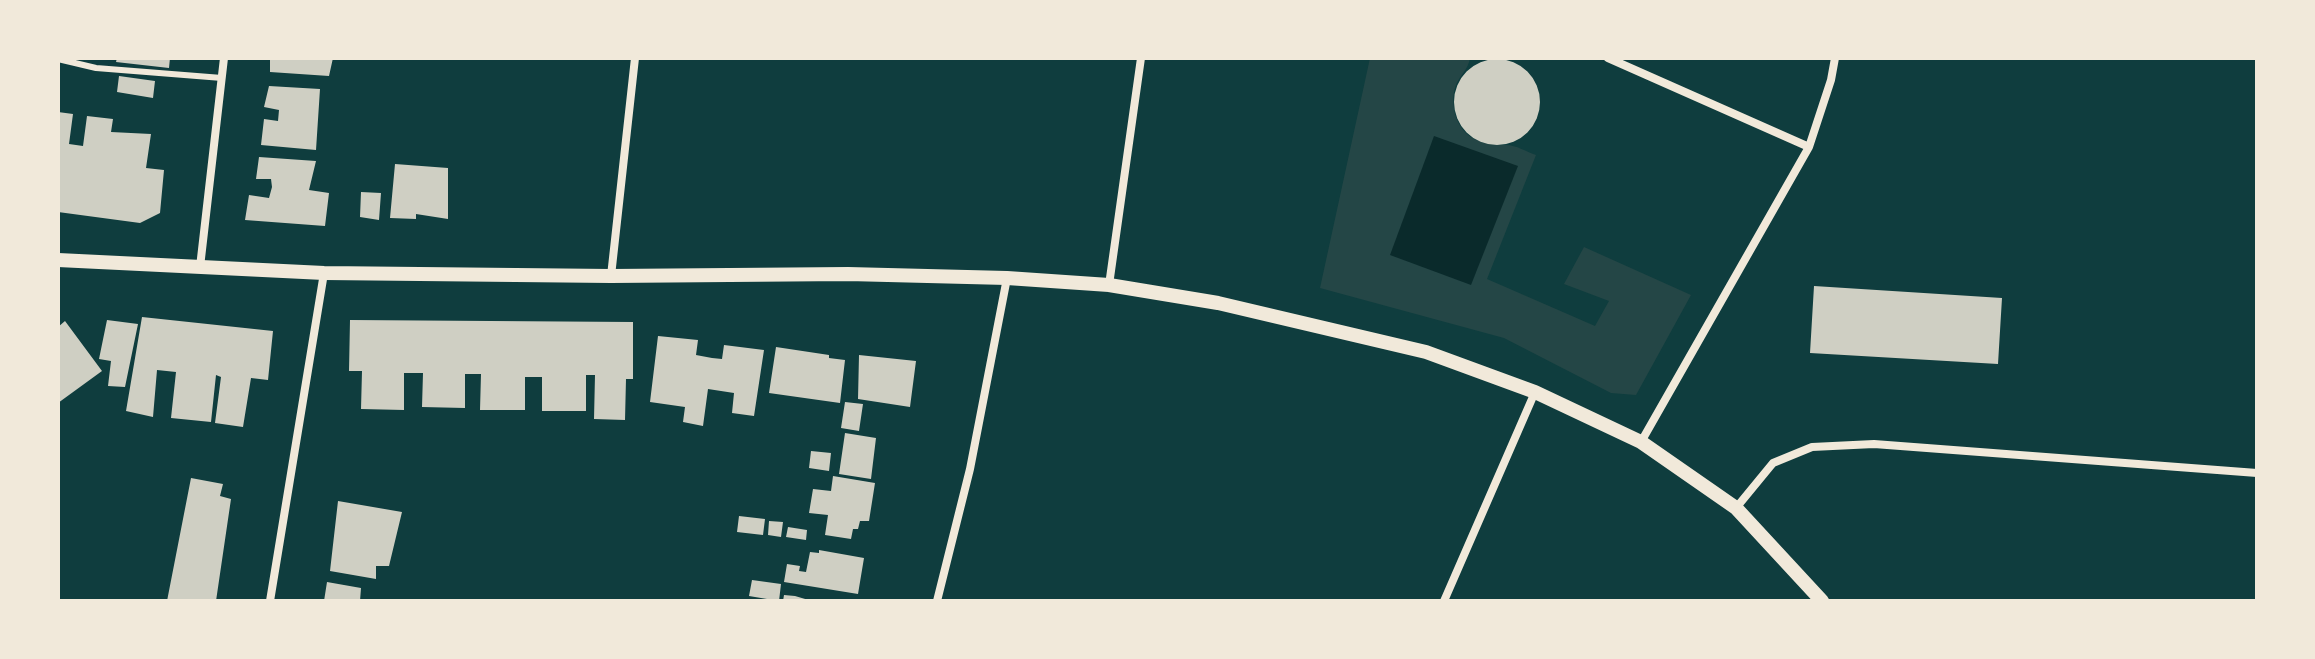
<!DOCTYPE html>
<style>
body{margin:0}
#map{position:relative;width:2315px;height:659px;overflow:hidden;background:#0f3d3e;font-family:Roboto,sans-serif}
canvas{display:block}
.frame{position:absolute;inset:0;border:60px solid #f1e9da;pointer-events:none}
</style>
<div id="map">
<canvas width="2315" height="659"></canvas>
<div class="frame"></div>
</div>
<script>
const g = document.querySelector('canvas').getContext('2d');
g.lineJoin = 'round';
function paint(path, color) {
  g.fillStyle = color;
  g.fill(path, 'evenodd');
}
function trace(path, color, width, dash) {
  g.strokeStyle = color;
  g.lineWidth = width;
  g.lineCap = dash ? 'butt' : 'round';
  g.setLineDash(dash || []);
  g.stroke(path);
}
const green = new Path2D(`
 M1370,58H1470C1468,70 1460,75 1456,85C1452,95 1453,107 1456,117C1464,140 1484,145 1506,145C1516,145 1527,152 1536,155L1487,279L1595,326L1609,301L1564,284L1584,247L1691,295L1636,395L1611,393L1504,338L1320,288Z`);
const water = new Path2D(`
 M1434,136L1518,166L1471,285L1390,255Z`);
const building = new Path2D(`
 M117,58H170L169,68L116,62Z
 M270,58H333L329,76L270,72Z
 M1454 102a43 43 0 1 1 86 0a43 43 0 1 1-86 0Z
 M119,76L155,81L153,98L117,92Z
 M269,86L320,89L316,150L261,145L264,119L278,121L279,110L264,107Z
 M58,112L73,114L69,144L83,146L87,116L113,119L111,132L151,134L146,168L164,170L160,213L140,223L58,212Z
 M259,157L316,161L309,190L329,193L325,226L245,220L249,195L269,198L272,187L271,179H256Z
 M395,164L448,168V219L416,214V219L390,218Z
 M361,192L381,193L379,220L360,217Z
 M1814,286L2002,298L1998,364L1810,353Z
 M142,317L273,331L268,380L251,378L243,427L215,423L221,377L216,375L211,422L171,418L176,372L157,370L153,417L126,411Z
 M107,320L138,324L125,387L108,386L111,361L99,359Z
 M350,320L633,322V379H626L625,420L594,419L595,375H586V411H542V377H525V410H480L481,374H465V408L422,407L423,373H404V410L361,409L362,371H349Z
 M65,321L102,371L58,403V327Z
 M658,336L698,340L696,355L712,358L722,359L724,345L764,350L754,416L732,413L734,393L708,389L703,426L683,422L685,407L650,402Z
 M776,347L829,355V358L845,360L840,403L769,393Z
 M859,355L916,361L910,407L858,399Z
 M845,402L863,404L859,431L841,428Z
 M845,433L876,438L871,479L839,474Z
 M811,451L831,453L829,471L809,468Z
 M833,476L875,483L869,521H860L858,529H853L851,539L825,535L828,515L809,513L813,489L831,491Z
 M191,478L223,484L220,496L231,499L216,601H167Z
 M338,501L402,512L389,566H376V579L330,571Z
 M739,516L765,519L763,535L737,532Z
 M769,521L783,522L781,537L768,535Z
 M788,527L807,530L806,540L786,537Z
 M819,550L864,558L858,594L784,582L787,564L800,566L799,571L806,572L810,552L819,553Z
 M752,580L781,584L779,601L749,596Z
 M327,582L361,588L360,601H324Z
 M784,595L795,596L812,601H783Z`);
const service = new Path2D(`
 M58,59L96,68L222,78`);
const minor = new Path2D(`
 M1608,58L1809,147
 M200,267L224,58
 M611,276L635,58
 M1109,285L1141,58
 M1641,442L1809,147L1831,80L1835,58
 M1736,508L1773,463L1812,447L1874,444L2257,473
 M270,601L324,273
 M937,601L970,469L1007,278
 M1444,601L1535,392`);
const tertiary = new Path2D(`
 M58,260L324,273L611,276L848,274L1007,278L1109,285L1218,303L1426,352L1535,392L1641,442L1736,508L1822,601`);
paint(green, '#244646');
paint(water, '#0a2a2b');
paint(building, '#cfcfc3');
trace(service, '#f1e9da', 6);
trace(minor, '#f1e9da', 8);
trace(tertiary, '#f1e9da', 14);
</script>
